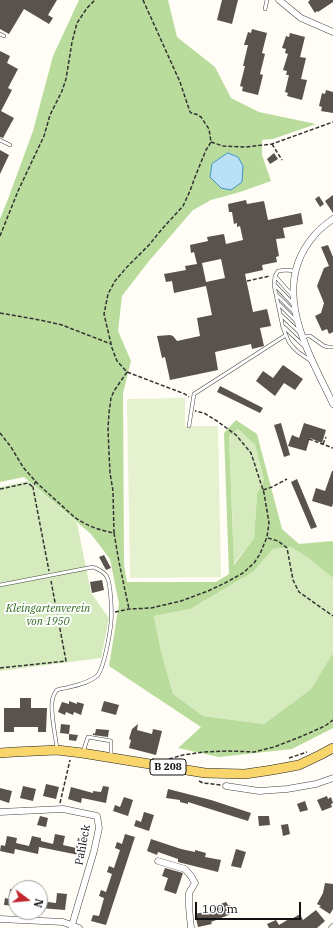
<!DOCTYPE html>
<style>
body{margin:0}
#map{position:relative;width:333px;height:928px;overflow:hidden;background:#fffdf5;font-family:"IBM Plex Serif",serif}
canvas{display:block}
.north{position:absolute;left:8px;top:880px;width:40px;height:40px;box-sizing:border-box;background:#fff;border:1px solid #a0a0a0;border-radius:50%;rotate:106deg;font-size:11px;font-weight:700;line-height:16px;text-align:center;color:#111}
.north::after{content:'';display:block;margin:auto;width:14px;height:18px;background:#c4262e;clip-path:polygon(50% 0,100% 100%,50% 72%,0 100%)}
.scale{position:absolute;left:195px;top:902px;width:106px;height:18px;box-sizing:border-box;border:2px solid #111;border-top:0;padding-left:5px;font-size:12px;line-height:14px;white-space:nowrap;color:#111;-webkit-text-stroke:3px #fff;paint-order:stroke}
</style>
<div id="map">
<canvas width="333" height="928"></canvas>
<div class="north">N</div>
<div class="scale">100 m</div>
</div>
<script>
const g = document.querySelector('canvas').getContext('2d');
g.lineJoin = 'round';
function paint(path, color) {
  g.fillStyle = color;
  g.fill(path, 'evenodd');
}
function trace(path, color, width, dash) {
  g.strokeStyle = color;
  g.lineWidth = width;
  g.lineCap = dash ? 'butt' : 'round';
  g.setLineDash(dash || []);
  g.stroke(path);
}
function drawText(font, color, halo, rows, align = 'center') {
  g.font = font + ' "IBM Plex Serif",serif';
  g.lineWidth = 4;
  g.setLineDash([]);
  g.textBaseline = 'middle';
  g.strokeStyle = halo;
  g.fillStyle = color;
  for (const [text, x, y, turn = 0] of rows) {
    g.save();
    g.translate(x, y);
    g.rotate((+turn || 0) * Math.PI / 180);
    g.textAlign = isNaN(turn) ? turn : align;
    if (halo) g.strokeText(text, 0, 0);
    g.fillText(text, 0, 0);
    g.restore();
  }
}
const green = new Path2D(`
 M238,429L255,445L264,480L257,494L254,538L233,565V533L229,436Z
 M28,481L77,523L91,593L109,618L101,658L0,671V487Z
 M291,547L311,560L333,578V653L311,689L264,724L203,716L173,694L161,651L154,616L192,609L253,572L273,549Z`);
const forest = new Path2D(`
 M79,0H168L177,37L215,67L231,98L259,112L316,124L273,139L262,140V155L271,181L240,192L211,200L193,210L149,261L122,296L118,331L131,361L123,393L124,565L127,582H216L229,574L224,433L236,420L257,434L282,529L299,544L332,541L333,542V578L311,560L291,547L273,549L253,572L191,609L154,616L161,651L173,694L203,716L264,724L311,689L333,653V728L292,749L219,757L178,748L201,727L109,666L119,604L110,559L91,534L24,477L0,482V219L8,199L33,131L53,56ZM238,429L255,445L264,480L257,494L254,538L234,565L229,436Z`);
const pitch = new Path2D(`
 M185,398V426H218L221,577L130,578L127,399Z`);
const water = new Path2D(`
 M228,153L238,157L243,166L242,182L231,190L221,188L210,177L212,164Z`);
const building = new Path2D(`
 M0,0H57L48,15L53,18L49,24L24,9L9,34L0,29Z
 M222,0H238L232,24L217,20Z
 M310,0H333V2L318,12L317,11L315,13L308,2Z
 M252,29L267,33L262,53L265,54L260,74L263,75L258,95L242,91L243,87L240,86L245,66H243L248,45H244L248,32L251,33Z
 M290,33L305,37L300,57L306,58L301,79L307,80L302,100L287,96L288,93L285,92L289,75H286L287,71L283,70L288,54L285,53L286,49L282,48L286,36L289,37Z
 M0,51L10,56L7,63L18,69L8,88L12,90L1,111L14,118L3,138L0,137Z
 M326,90L333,92V113L321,111L322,107L319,106L322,93L325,94Z
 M0,150L9,155L0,174Z
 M274,153L278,159L270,164L267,159Z
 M333,195V213L325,201Z
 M319,196L324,204L320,207L315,199Z
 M246,200L247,204L264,201L268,220L301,213L303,224L283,228L285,238L276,239L279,256L276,257L277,262L262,265L263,270L245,274L253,312L267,309L271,326L260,328L264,346L252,349L251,344L215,352L218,370L170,380L165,357L162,358L157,336L170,335L173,336L177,341L200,336L197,318L212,315L206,286L174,293L172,281L166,282L164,274L186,270L185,266L197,264L194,252L191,253L190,245L208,241L207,237L224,234L226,244L243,240L240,226L237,227V223L234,224L232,212H229L228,204ZM221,259L225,278L206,282L202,263Z
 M328,245L333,257V332L329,334L327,329L322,331L315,316L321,313L324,303L317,286L324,268L329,266L321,247Z
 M283,365L303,379L295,390L284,383L275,396L256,381L263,371L273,378Z
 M220,386L263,408L260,413L217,392Z
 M281,423L290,455L284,457L274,425Z
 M304,423L326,430L322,443L310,438L306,451L288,446L292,435L299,438Z
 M332,471H333V503L332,507L312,501L316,488L325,491Z
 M297,479L317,527L311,529L291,482Z
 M104,555L111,568L106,570L99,557Z
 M102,580L104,590L92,593L90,582Z
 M20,698H31V708H47L46,732H38V727H14V732H4V708H20Z
 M69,701L77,704V702L84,704L81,715L74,712L73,715L66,712L65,715L58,712L62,702L69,704Z
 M104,701L119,705L116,715L101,711Z
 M61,724L70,725L69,734L60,733Z
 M138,724L137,730L152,734L153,729L162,731L156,755L129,748L131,740L129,739L132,729Z
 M96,729L109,730L108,737L93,735V733L95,734Z
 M69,734L78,735L76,741L69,740Z
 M46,784L59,787L56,799L43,796Z
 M23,786L36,789L33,801L20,798Z
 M103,786L109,787L106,803L82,798L81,803L68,799L71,787L93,793V791L101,792Z
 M0,788L12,791L9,803L0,800Z
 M168,789L211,800L251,813L248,821L188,802V804L180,802V800L166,798Z
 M327,796L328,799L331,797L333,803L331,804L332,807L322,811L317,800Z
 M124,797L133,800L128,816L113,811L115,805L120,807Z
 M305,801L308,810L300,812L297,804Z
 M144,812L154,815L149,831L134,826L136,820L141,822Z
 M40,816L48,818L46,827L37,825Z
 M258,816H269L270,825L259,826Z
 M288,824L290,834L283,836L281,825Z
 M55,834L65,836L63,845L76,848L78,838L88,840L84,856L39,847L38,854L15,849L14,854L0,851L1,845L5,846L7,836L17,838L16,843L29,846L32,836L41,838V841L53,844Z
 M125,834L135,837L106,925L91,921L93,915L99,916L104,898L99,896L101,890L106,892L112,874L107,872L109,866L114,868L120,850L115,848L117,842L122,844Z
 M151,839L181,849L195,852V850L206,853L205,857L221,860L218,872L178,862V859L158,852L157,855L147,851Z
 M236,849L246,852L241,868L231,866Z
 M165,868L183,873L176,894L164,890L168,878L162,876Z
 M325,883L333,884V909L330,914L319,907L321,906L317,904L323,893Z
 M10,889L16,890V906L4,905L5,898L9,899Z
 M57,893L67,894L65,910L40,908V901L56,903Z
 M226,902L228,905H230L232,910L230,911L231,914L211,922L212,924L198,927L195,914L214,910L213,907Z
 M316,910L325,921L317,928H269L267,924L276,920L279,925L289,919L290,920L300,914L303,920Z`);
const path = new Path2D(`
 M143,0L180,82L190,112L193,114H196L201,117L209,129L211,142L206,150L195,177L190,191L183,206L162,229L149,245L126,268L115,281L108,294L104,314L112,348L117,361L127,372L185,394L189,397
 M211,142L223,146L246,147L272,144L333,122
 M272,144L282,160
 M0,236L18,191L44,136L50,115L62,91L66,79L72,42L77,23L87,8L95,0
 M247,281L270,276
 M0,313L40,320L62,325L111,344
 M0,433L11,447L23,467L38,484L71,514C83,525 99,530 114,533L119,562L129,609
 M309,439L333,448
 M323,444L326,437
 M36,481L33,487L34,493L49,571
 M0,489L28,483L33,487
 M263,490L272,487L287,479
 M114,533L113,491L110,473L109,453L108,429L109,413L111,398L114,391L127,372
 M268,538L278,541L287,548L293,580L299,592L333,616
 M115,612L129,609L151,608L181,601L208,591L225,583L243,573L254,563L260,554L267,537L269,523L264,493L251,453L236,435L217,421L204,413L195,411
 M0,668L66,661L51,581
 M289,758L307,752
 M169,759L183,755L204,752L229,751L254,752L274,747L300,737L325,726L333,720
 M199,781L203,783L221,785
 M60,803L70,760`);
const lane = new Path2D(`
 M265,9L267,0
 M0,34L4,36
 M0,140L10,145
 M295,271L286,270L278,271L275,276L274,285L283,328L289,342L293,347L298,352L311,361
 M275,276L292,295
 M274,284L293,304
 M276,294L295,313
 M279,304L296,321
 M281,315L300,333
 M284,327L305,347
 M303,338L307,336H310L324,346L328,347H333
 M189,426L194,394L286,335
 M0,585L93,567C99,570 104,571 107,577C111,584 112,614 111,623C110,633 104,669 97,676C89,683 77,685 66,688C64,688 60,689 57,690C57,690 54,694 54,695C48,704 56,737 57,749
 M83,752L88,737L111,741V756`);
const street = new Path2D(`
 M279,0L301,18L333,32
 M333,219C326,224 318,230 313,237C269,289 309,353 333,404
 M226,786L259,791L287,789L316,784L333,778
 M0,812L63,809L97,816L99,828L94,851L72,925V928
 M158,861L185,869L191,876L195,883L189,893V907L191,928
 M0,919L63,922L79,928
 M332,928L333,927`);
const primary = new Path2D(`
 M0,753L14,752L57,750L82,753L205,773L245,774L272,770L299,765L320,755L333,748`);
const shields = [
 [168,767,36]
];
const shieldNames = [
 ["B 208",168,767]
];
const parkNames = [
 ["Kleingartenverein",48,609],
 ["von 1950",48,622]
];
const streetNames = [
 ["Pahleck",83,845,-79]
];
paint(green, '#d5ebbd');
paint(forest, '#b9dc9c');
paint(pitch, '#e6f2cf');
paint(water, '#b9e0f7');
trace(water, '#3f96cf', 1);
paint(building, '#5a524d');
trace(lane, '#444', 4);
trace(street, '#444', 7);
trace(primary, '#222', 10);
trace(path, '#333', 1.5, [4, 2]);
trace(lane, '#fff', 3);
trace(street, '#fff', 6);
trace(primary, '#f9d66b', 9);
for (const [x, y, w] of shields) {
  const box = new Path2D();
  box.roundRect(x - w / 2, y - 8, w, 16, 3);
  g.fillStyle = '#fff';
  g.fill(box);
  trace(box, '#111', 1);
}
drawText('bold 10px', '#111', null, shieldNames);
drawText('italic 11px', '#2f6b1f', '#fff', parkNames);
drawText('11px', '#111', '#fff', streetNames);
</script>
